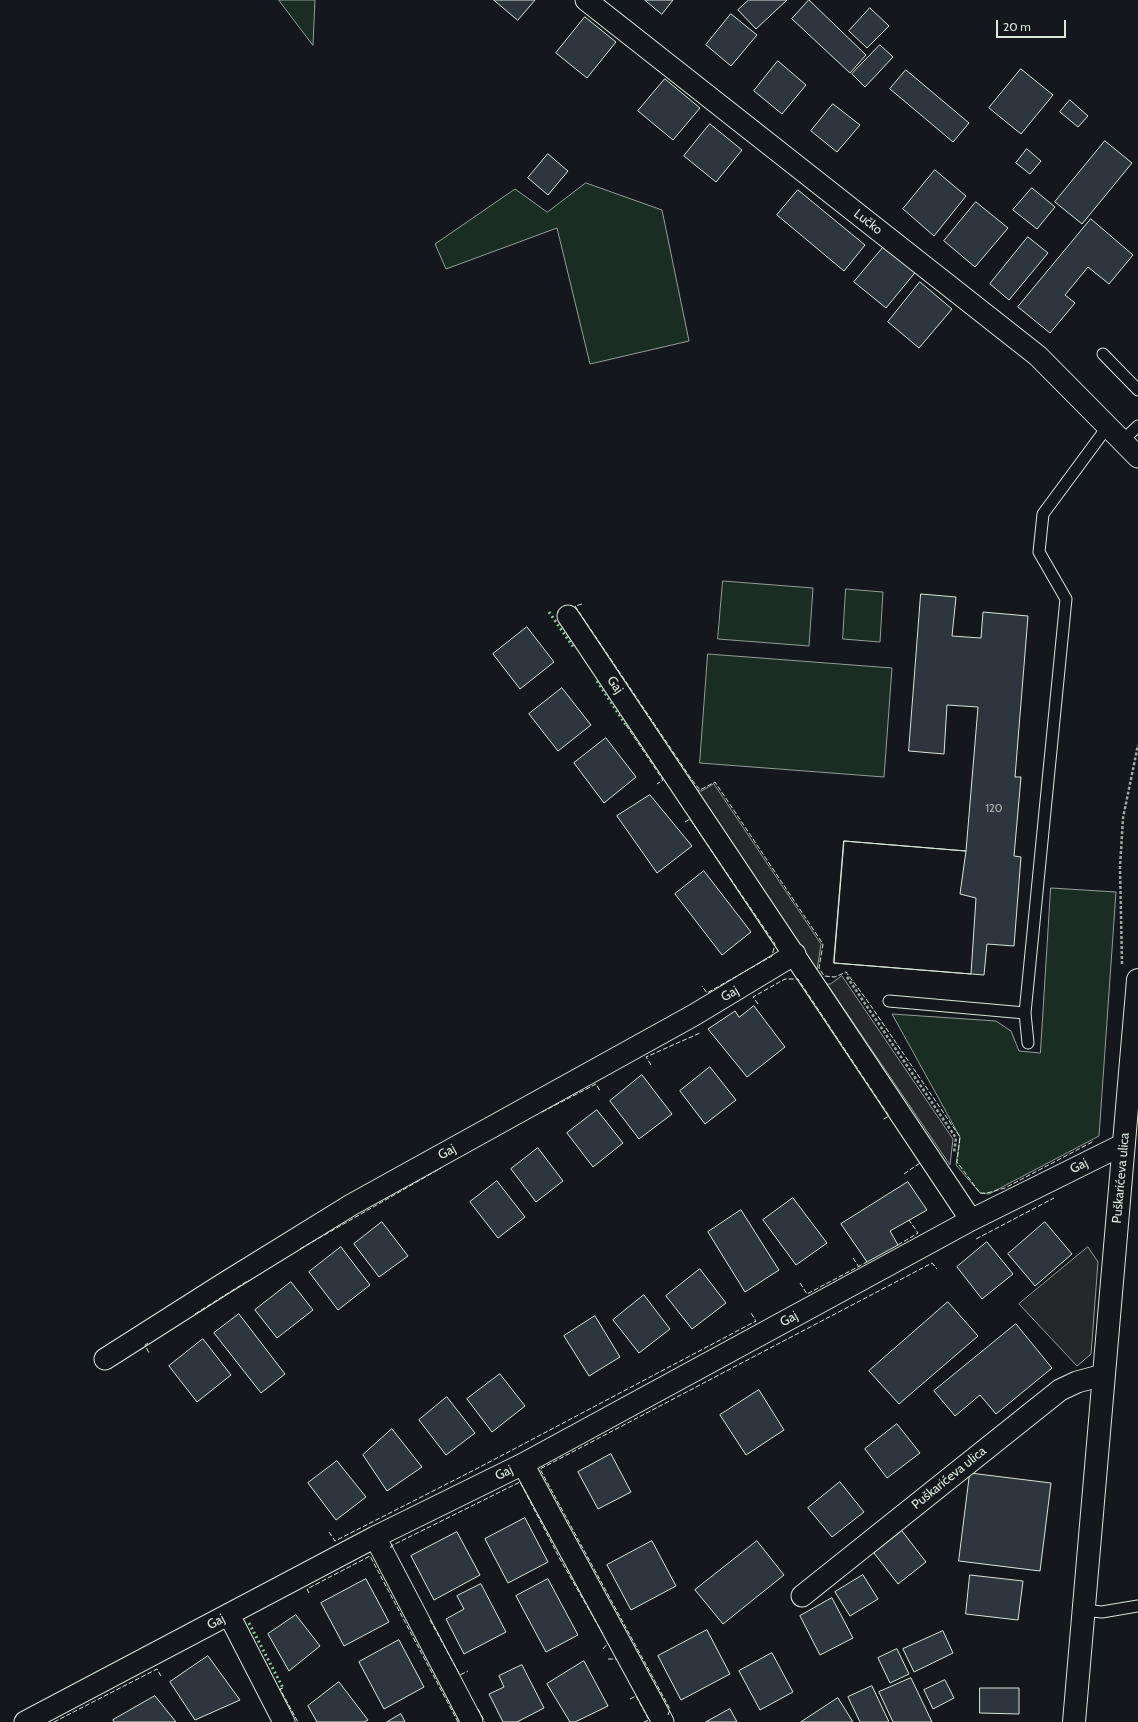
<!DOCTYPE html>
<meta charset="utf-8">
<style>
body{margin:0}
#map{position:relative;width:1138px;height:1722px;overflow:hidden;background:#14181c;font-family:Cabin,sans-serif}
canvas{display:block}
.scale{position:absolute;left:996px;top:20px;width:70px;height:18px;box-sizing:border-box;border:2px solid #d8e6dc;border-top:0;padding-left:5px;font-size:12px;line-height:14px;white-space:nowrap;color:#d8e6dc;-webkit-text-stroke:3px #14181c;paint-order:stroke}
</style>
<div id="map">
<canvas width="1138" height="1722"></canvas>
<div class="scale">20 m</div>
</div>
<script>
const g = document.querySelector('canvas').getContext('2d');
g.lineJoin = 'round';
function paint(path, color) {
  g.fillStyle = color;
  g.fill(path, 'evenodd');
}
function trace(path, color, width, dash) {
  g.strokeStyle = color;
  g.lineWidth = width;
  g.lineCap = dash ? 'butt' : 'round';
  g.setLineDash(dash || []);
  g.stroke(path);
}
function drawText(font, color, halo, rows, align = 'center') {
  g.font = font + ' Cabin,sans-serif';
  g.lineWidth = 3;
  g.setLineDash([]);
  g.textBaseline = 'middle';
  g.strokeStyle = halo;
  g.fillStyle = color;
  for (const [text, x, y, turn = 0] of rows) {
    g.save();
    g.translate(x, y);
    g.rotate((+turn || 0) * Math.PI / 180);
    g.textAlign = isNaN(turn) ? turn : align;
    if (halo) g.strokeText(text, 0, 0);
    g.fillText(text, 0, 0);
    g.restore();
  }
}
const green = new Path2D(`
 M279,0H315L313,45Z
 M586,183L662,210L689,341L590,364L557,228L446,269L435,244L515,189L547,212Z
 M723,581L813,588L809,646L718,639Z
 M846,589L883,592L880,642L843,639Z
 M708,654L892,668L884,777L700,763Z
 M1051,888L1116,892L1099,1136L989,1194L980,1193L956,1165L960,1137L892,1014L996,1021L1011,1031L1019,1051L1040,1053Z`);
const parking = new Path2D(`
 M714,784L821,944L817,970L697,790L701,791Z
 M842,976L953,1139L950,1165L827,984H830Z
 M1088,1247L1098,1262L1091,1354L1077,1366L1019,1304Z`);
const building = new Path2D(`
 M494,0H535L518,20Z
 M645,0H673L662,14Z
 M749,0H787L756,29L738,10Z
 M809,0L866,55L850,73L792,19Z
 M870,8L889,26L867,48L849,31Z
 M731,14L757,35L731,66L706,45Z
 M585,17L616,42L587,78L556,53Z
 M880,45L893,57L865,87L852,74Z
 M778,61L806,85L782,114L754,91Z
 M1021,69L1053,95L1021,134L989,108Z
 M906,70L969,123L953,142L890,89Z
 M665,79L700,108L673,140L638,111Z
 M1070,100L1088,116L1078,127L1060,112Z
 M833,104L860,125L837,152L811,131Z
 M710,124L742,150L716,182L684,156Z
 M1105,141L1132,163L1082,224L1055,202Z
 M1027,149L1041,161L1030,174L1016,163Z
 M548,154L568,171L548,195L528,178Z
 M935,170L966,196L934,236L903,209Z
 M1032,188L1055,207L1037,229L1013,210Z
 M798,190L865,245L844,271L777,215Z
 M976,202L1008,228L975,267L944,241Z
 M1091,219L1133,255L1109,284L1088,267L1065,295L1075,303L1050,333L1018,307Z
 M1028,237L1048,253L1009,300L990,284Z
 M887,243L918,269L886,308L854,282Z
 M920,282L952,309L919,348L888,322Z
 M921,594L956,597L952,636L981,638L983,612L1028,616L1015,777H1021L1014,856L1021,857L1014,946L987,944L984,975L834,963L844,841L966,851L978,707L947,705L944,754L909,751Z
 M527,627L554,662L520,689L493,654Z
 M562,688L591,725L558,751L529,714Z
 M606,738L636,777L604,803L574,763Z
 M650,795L692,846L657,873L617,816Z
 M844,841L966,851L960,894L976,898L971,974L834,963Z
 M704,871L751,932L722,955L675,894Z
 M754,1006L785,1047L747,1077L708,1029L735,1011L739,1017Z
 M710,1067L736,1100L705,1124L680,1091Z
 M642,1075L672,1114L639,1139L610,1101Z
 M597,1110L623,1143L593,1167L567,1133Z
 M538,1148L563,1181L536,1202L511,1169Z
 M497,1181L525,1217L498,1238L470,1202Z
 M908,1182L927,1210L890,1231L898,1245L867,1262L841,1224Z
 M793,1198L827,1243L796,1265L763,1220Z
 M741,1210L779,1270L745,1292L708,1232Z
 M382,1222L408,1256L379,1277L354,1244Z
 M1045,1222L1072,1254L1035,1286L1008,1254Z
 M987,1242L1013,1274L982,1299L957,1267Z
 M341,1247L370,1285L338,1310L309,1272Z
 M700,1269L726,1303L692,1329L666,1296Z
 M291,1282L313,1310L277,1338L255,1310Z
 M644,1295L670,1329L639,1353L613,1320Z
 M948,1302L978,1336L899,1404L869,1371Z
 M239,1314L285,1374L261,1393L214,1333Z
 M595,1316L620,1357L589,1376L564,1336Z
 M1016,1324L1052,1368L996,1414L980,1395L955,1416L934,1391Z
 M203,1339L231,1375L197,1402L169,1366Z
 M500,1374L525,1406L492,1432L467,1399Z
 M759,1390L784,1430L746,1455L720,1415Z
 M447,1397L475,1433L446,1455L419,1420Z
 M897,1424L920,1453L887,1478L865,1449Z
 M392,1429L422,1467L387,1491L363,1455Z
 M611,1454L631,1492L598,1509L578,1472Z
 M337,1461L366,1497L336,1520L308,1483Z
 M970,1473L1051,1483L1040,1571L959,1561Z
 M840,1482L864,1512L832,1537L808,1508Z
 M525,1518L548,1562L508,1583L485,1539Z
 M902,1531L926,1562L898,1584L874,1553Z
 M457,1532L480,1575L434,1600L411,1556Z
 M652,1541L676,1586L631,1610L607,1565Z
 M757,1541L784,1575L723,1624L695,1590Z
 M863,1575L878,1599L850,1616L835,1592Z
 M970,1575L1023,1581L1018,1620L966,1614Z
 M366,1579L389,1622L344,1646L321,1603Z
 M548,1579L578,1635L546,1652L516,1596Z
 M481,1584L506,1632L464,1654L446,1619L464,1609L457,1596Z
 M832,1598L853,1638L820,1655L800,1616Z
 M296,1615L320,1646L289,1671L268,1634Z
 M707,1630L730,1674L681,1700L658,1656Z
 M943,1631L953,1653L914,1672L903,1649Z
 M399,1640L424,1687L384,1709L359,1662Z
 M897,1649L909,1674L890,1683L878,1658Z
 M772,1653L793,1692L760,1710L739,1671Z
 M208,1656L240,1700L195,1720L170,1682Z
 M584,1661L608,1706L575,1722H570L547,1684Z
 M522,1665L544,1708L517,1722H503L489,1694L504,1687L499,1676Z
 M911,1678L932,1722H893L879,1692Z
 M945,1680L954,1698L933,1709L924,1690Z
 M339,1682L368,1720L364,1722H317L308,1706Z
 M872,1686L889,1722H860L848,1697Z
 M980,1688H1019V1714L980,1713Z
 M155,1696L176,1722H114L113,1720Z
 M838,1698L853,1722H801Z
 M730,1709L737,1722H706Z
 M401,1714L405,1722H387Z`);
const path = new Path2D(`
 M1122,964L1120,867L1123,818L1138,745
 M847,977L956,1138L954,1153`);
const lane = new Path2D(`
 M1103,354L1138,390
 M1122,441L1138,426
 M889,1001L1025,1013
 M1028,1043L1025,1013L1066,599L1039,552L1043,514L1108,426
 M1083,1610L1102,1612L1138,1606`);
const street = new Path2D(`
 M586,0L1038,356L1138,457
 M568,616L971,1220
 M105,1359L223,1284L351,1205L694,1015L795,954
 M523,1464L663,1722
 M375,1537L472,1722
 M802,1596L1060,1390L1077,1382L1103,1375
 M229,1615L284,1722
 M25,1722L375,1537L523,1464L971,1220L1124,1144`);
const primary = new Path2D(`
 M1074,1722L1138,980`);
const hedge = new Path2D(`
 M549,612L574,648
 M597,681L626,725
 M249,1623L283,1688`);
const fence = new Path2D(`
 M582,604L575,606L692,780L700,790L715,782L823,944L819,968L824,976L835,977L846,972L869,1003L960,1137L957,1162L980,1193C989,1194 996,1190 1005,1188L1094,1141
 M626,725L663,780L657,784
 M685,822L690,819L775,944L772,956L707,993L702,986
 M758,1004L753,997L785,979H798L889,1116L882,1120
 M651,1065L646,1057L700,1033
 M542,1112L596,1084L600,1091
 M904,1174L920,1163
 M976,1239L1054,1198
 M898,1245L918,1233L909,1220
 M300,1249L441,1168
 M853,1258L859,1267
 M800,1283L807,1294L867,1262
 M195,1314L249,1280
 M148,1343L145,1345L149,1353
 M329,1532L335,1541L480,1467L756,1321L751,1313
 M391,1548V1546L520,1482L560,1559L603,1634
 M309,1593L307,1589L370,1556L458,1722
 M430,1620L460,1675L468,1671
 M603,1649L608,1643
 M608,1659H616
 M283,1688L280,1689L298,1722
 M630,1699L636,1696L649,1720L644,1722
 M478,1709L485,1722
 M668,1715L670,1709L540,1469L932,1263L937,1269
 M54,1722L157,1669L161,1676`);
const numberNames = [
 ["120",994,809]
];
const streetNames = [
 ["Lučko",868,222,38],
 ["Gaj",615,685,56],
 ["Gaj",730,994,-31],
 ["Gaj",447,1152,-29],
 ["Gaj",1079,1166,-27],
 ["Puškarićeva ulica",1121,1178,-85],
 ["Gaj",789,1319,-29],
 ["Gaj",504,1473,-26],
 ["Puškarićeva ulica",949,1478,-39],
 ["Gaj",216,1622,-28]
];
paint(green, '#1a2d24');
trace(green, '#939e99', 1);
paint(parking, '#24282b');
trace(parking, '#939e99', 1);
paint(building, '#2c363c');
trace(building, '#d8e6dc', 1);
trace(lane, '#d8e6dc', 13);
trace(street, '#d8e6dc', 23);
trace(primary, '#d8e6dc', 24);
trace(path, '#9da8a2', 2.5, [3, 2]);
trace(lane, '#14181c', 11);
trace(street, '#14181c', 21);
trace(primary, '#14181c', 22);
trace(hedge, '#8ac095', 3, [2, 3]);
trace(fence, '#d8e6dc', 1, [5, 2]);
drawText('11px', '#adbab4', null, numberNames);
drawText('13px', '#d8e6dc', '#14181c', streetNames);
</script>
